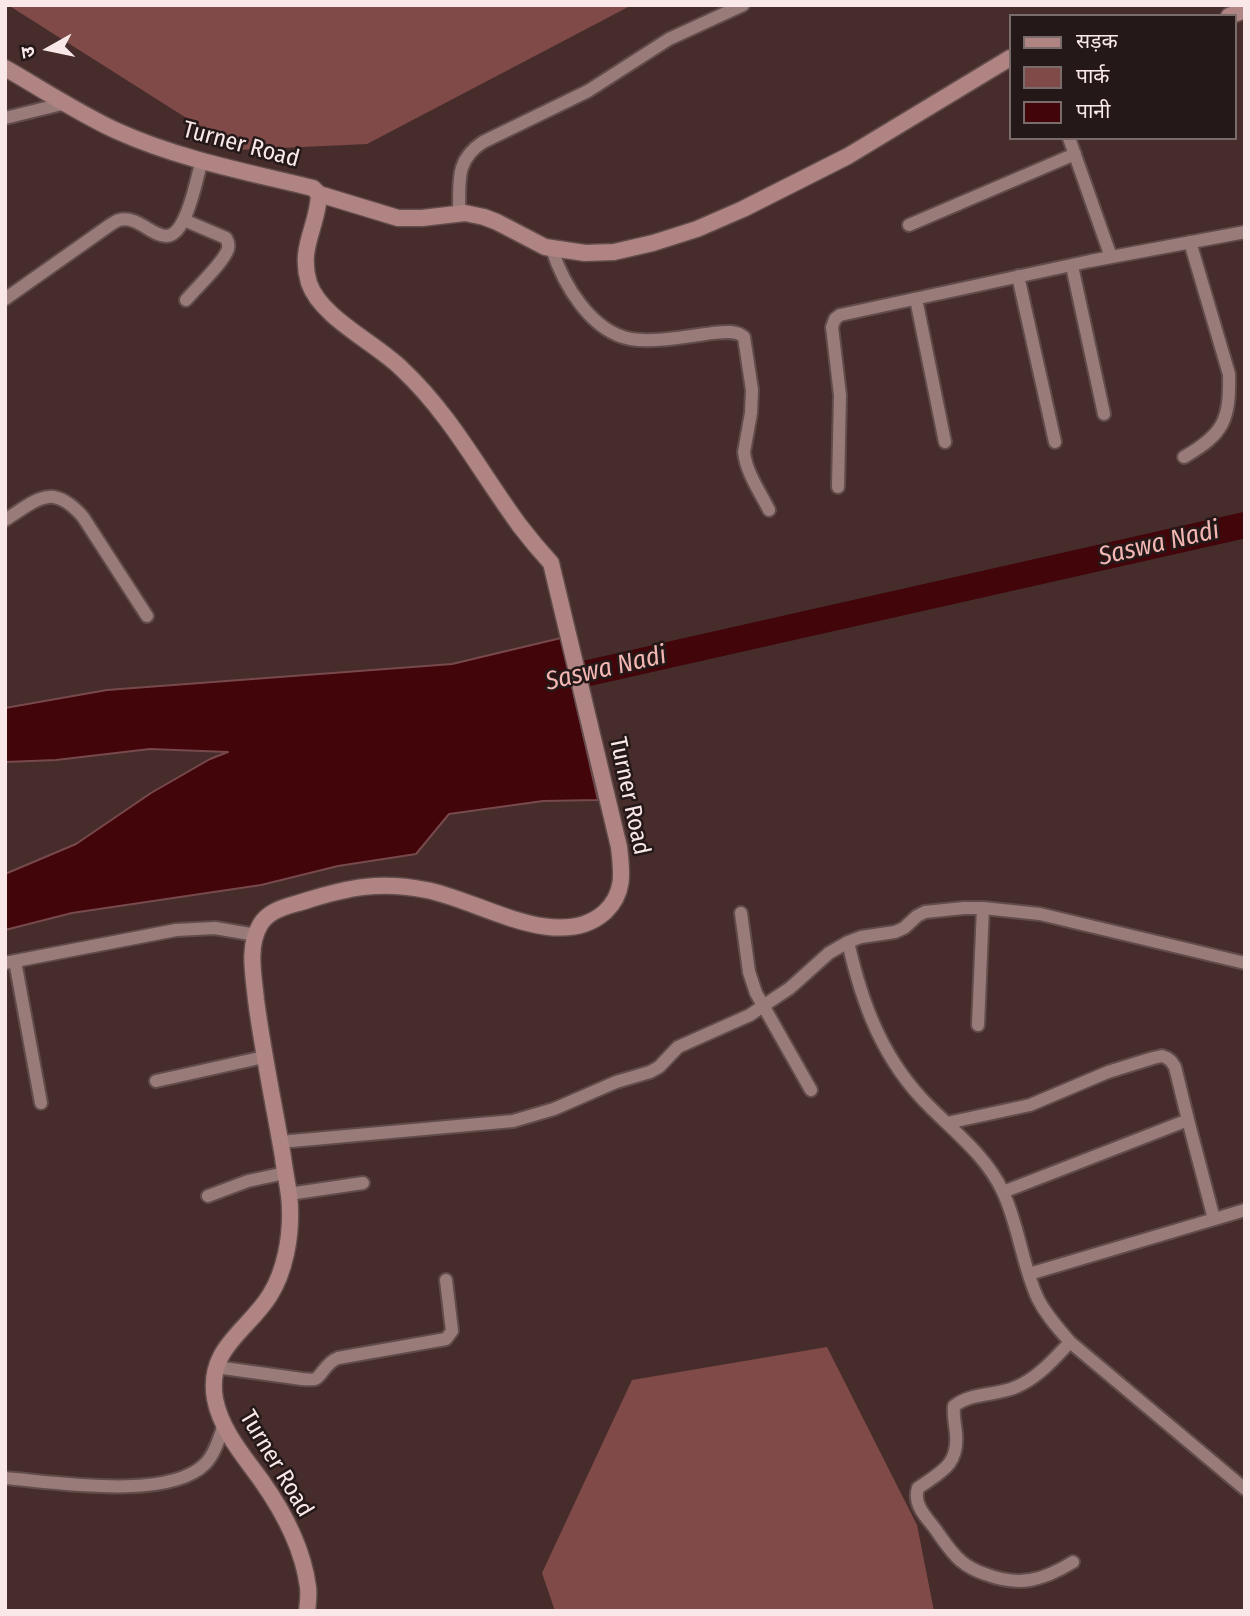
<!DOCTYPE html>
<meta charset="utf-8">
<style>
body{margin:0}
#map{position:relative;width:1250px;height:1616px;overflow:hidden;background:#462d2c;font-family:"Fira Sans Condensed","Noto Sans Devanagari",sans-serif}
canvas{display:block}
.frame{position:absolute;inset:0;border:7px solid #f9e8e7;pointer-events:none}
.legend{position:absolute;left:1009px;top:14px;width:228px;height:126px;box-sizing:border-box;background:#241918;border:2px solid #796c6b;margin:0;padding:9px 12px;list-style:none;font-size:21px;color:#f9e8e7}
.legend li{display:flex;align-items:center;gap:14px;height:35px}
.legend b{width:35px;border:2px solid #796c6b}
.north{position:absolute;left:14px;top:14px;width:70px;height:70px;-webkit-text-stroke:5px #241918;paint-order:stroke;rotate:261deg;font-size:19px;font-weight:700;line-height:28px;text-align:center;color:#f9e8e7}
.north::after{content:'';display:block;margin:auto;width:24px;height:32px;background:#f9e8e7;clip-path:polygon(50% 0,100% 100%,50% 72%,0 100%)}
</style>
<div id="map">
<canvas width="1250" height="1616"></canvas>
<div class="frame"></div>
<ul class="legend">
<li><b style="height:9px;background:#b08482"></b>सड़क</li>
<li><b style="height:19px;background:#804a48"></b>पार्क</li>
<li><b style="height:19px;background:#41050a"></b>पानी</li>
</ul>
<div class="north">उ</div>
</div>
<script>
const g = document.querySelector('canvas').getContext('2d');
g.lineJoin = 'round';
function paint(path, color) {
  g.fillStyle = color;
  g.fill(path, 'evenodd');
}
function trace(path, color, width, dash) {
  g.strokeStyle = color;
  g.lineWidth = width;
  g.lineCap = dash ? 'butt' : 'round';
  g.setLineDash(dash || []);
  g.stroke(path);
}
function drawText(font, color, halo, rows, align = 'center') {
  g.font = font + ' "Fira Sans Condensed",sans-serif';
  g.lineWidth = 5;
  g.setLineDash([]);
  g.textBaseline = 'middle';
  g.strokeStyle = halo;
  g.fillStyle = color;
  for (const [text, x, y, turn = 0] of rows) {
    g.save();
    g.translate(x, y);
    g.rotate((+turn || 0) * Math.PI / 180);
    g.textAlign = isNaN(turn) ? turn : align;
    if (halo) g.strokeText(text, 0, 0);
    g.fillText(text, 0, 0);
    g.restore();
  }
}
const green = new Path2D(`
 M8,5H632L367,144L237,150Z
 M827,1347L917,1525L934,1611H555L542,1573L632,1380Z`);
const water = new Path2D(`
 M561,638L598,800L543,801L449,814L416,854L338,866L261,885L72,913L5,930V874L76,844L151,793L210,759L228,752L150,749L56,760L5,762V708L107,690L452,664Z`);
const river = new Path2D(`
 M553,681L1245,525`);
const street = new Path2D(`
 M5,118L66,103
 M1069,138L1111,257
 M459,214C460,183 454,161 483,142L588,91L669,39L743,5
 M184,220L226,238C228,242 229,244 228,249C224,262 196,288 186,300
 M909,225L1075,154
 M552,249C563,284 591,332 631,339C654,343 689,336 713,333C723,332 736,330 744,337L752,390L751,413L744,452C746,472 760,492 769,510
 M1072,266L1104,414
 M1018,276L1055,442
 M5,299L110,225C113,223 116,221 119,220C145,213 165,260 184,219C193,201 196,180 202,161
 M916,299L945,442
 M1184,457C1224,434 1230,420 1229,374L1190,242
 M838,487L840,395L832,327L835,319L840,315L1090,261L1245,232
 M5,520C38,499 52,482 83,517L147,616
 M741,913L749,972L756,993L811,1090
 M848,942L861,937L895,932L904,928L917,916L925,912L964,908H983L1040,914L1245,963
 M15,961L41,1103
 M5,963L176,930L215,928L256,935
 M978,1025L983,908
 M156,1081L264,1057
 M1188,1120L1214,1219
 M947,1123L1030,1105L1108,1072L1153,1058L1162,1056L1167,1058L1171,1061L1175,1067L1188,1120L1003,1192
 M280,1142L513,1121L554,1109L616,1082L650,1072L659,1067L678,1047L750,1015L763,1006L790,988L829,953L848,942C862,1004 883,1061 930,1107C956,1133 987,1157 1003,1192C1019,1226 1022,1265 1038,1299C1046,1315 1058,1328 1070,1342L1245,1489
 M289,1194L363,1183
 M208,1196L248,1181L285,1173
 M1029,1274L1245,1210
 M1070,1342C1055,1358 1038,1378 1016,1387C996,1396 972,1392 954,1406C953,1415 955,1424 956,1433C959,1465 941,1472 918,1488C913,1503 924,1515 933,1526C942,1538 950,1552 961,1561C968,1567 976,1571 985,1574C1019,1587 1042,1581 1073,1562
 M216,1367L302,1379C304,1379 313,1380 315,1379C322,1376 325,1363 338,1358L446,1339L452,1331L446,1280
 M5,1478C54,1482 168,1501 205,1464C215,1454 219,1438 224,1425`);
const secondary = new Path2D(`
 M1229,16L1245,10
 M5,68C42,89 78,113 117,131C179,159 247,172 313,188L319,194L398,218H422L465,213L484,217L497,222L545,247L585,253L614,252L653,243L697,229L743,209L848,156L1010,58
 M307,1611C308,1603 309,1595 308,1587C303,1549 283,1511 261,1480C243,1455 221,1430 215,1399C206,1348 248,1331 270,1295C285,1271 291,1237 290,1209C290,1192 285,1175 283,1157C274,1105 263,1053 256,1000C254,977 247,947 260,925C269,909 289,906 305,901C349,887 380,881 426,890C477,899 558,954 605,912C625,893 622,872 619,847L551,563C540,551 530,539 520,526C480,472 452,416 402,369C376,343 321,318 309,283C298,247 318,227 319,194`);
const streetNames = [
 ["Turner Road",241,145,15],
 ["Turner Road",629,796,78],
 ["Turner Road",276,1464,59]
];
const waterNames = [
 ["Saswa Nadi",1159,544,-13],
 ["Saswa Nadi",606,669,-13]
];
paint(green, '#804a48');
paint(water, '#41050a');
trace(water, '#78494c', 2);
trace(river, '#41050a', 26);
trace(street, '#614c4b', 16);
trace(secondary, '#614c4b', 19);
trace(street, '#997c7a', 12);
trace(secondary, '#b08482', 16);
drawText('24px', '#f9e8e7', '#241918', streetNames);
drawText('italic 26px', '#f3b6b2', '#241918', waterNames);
</script>
